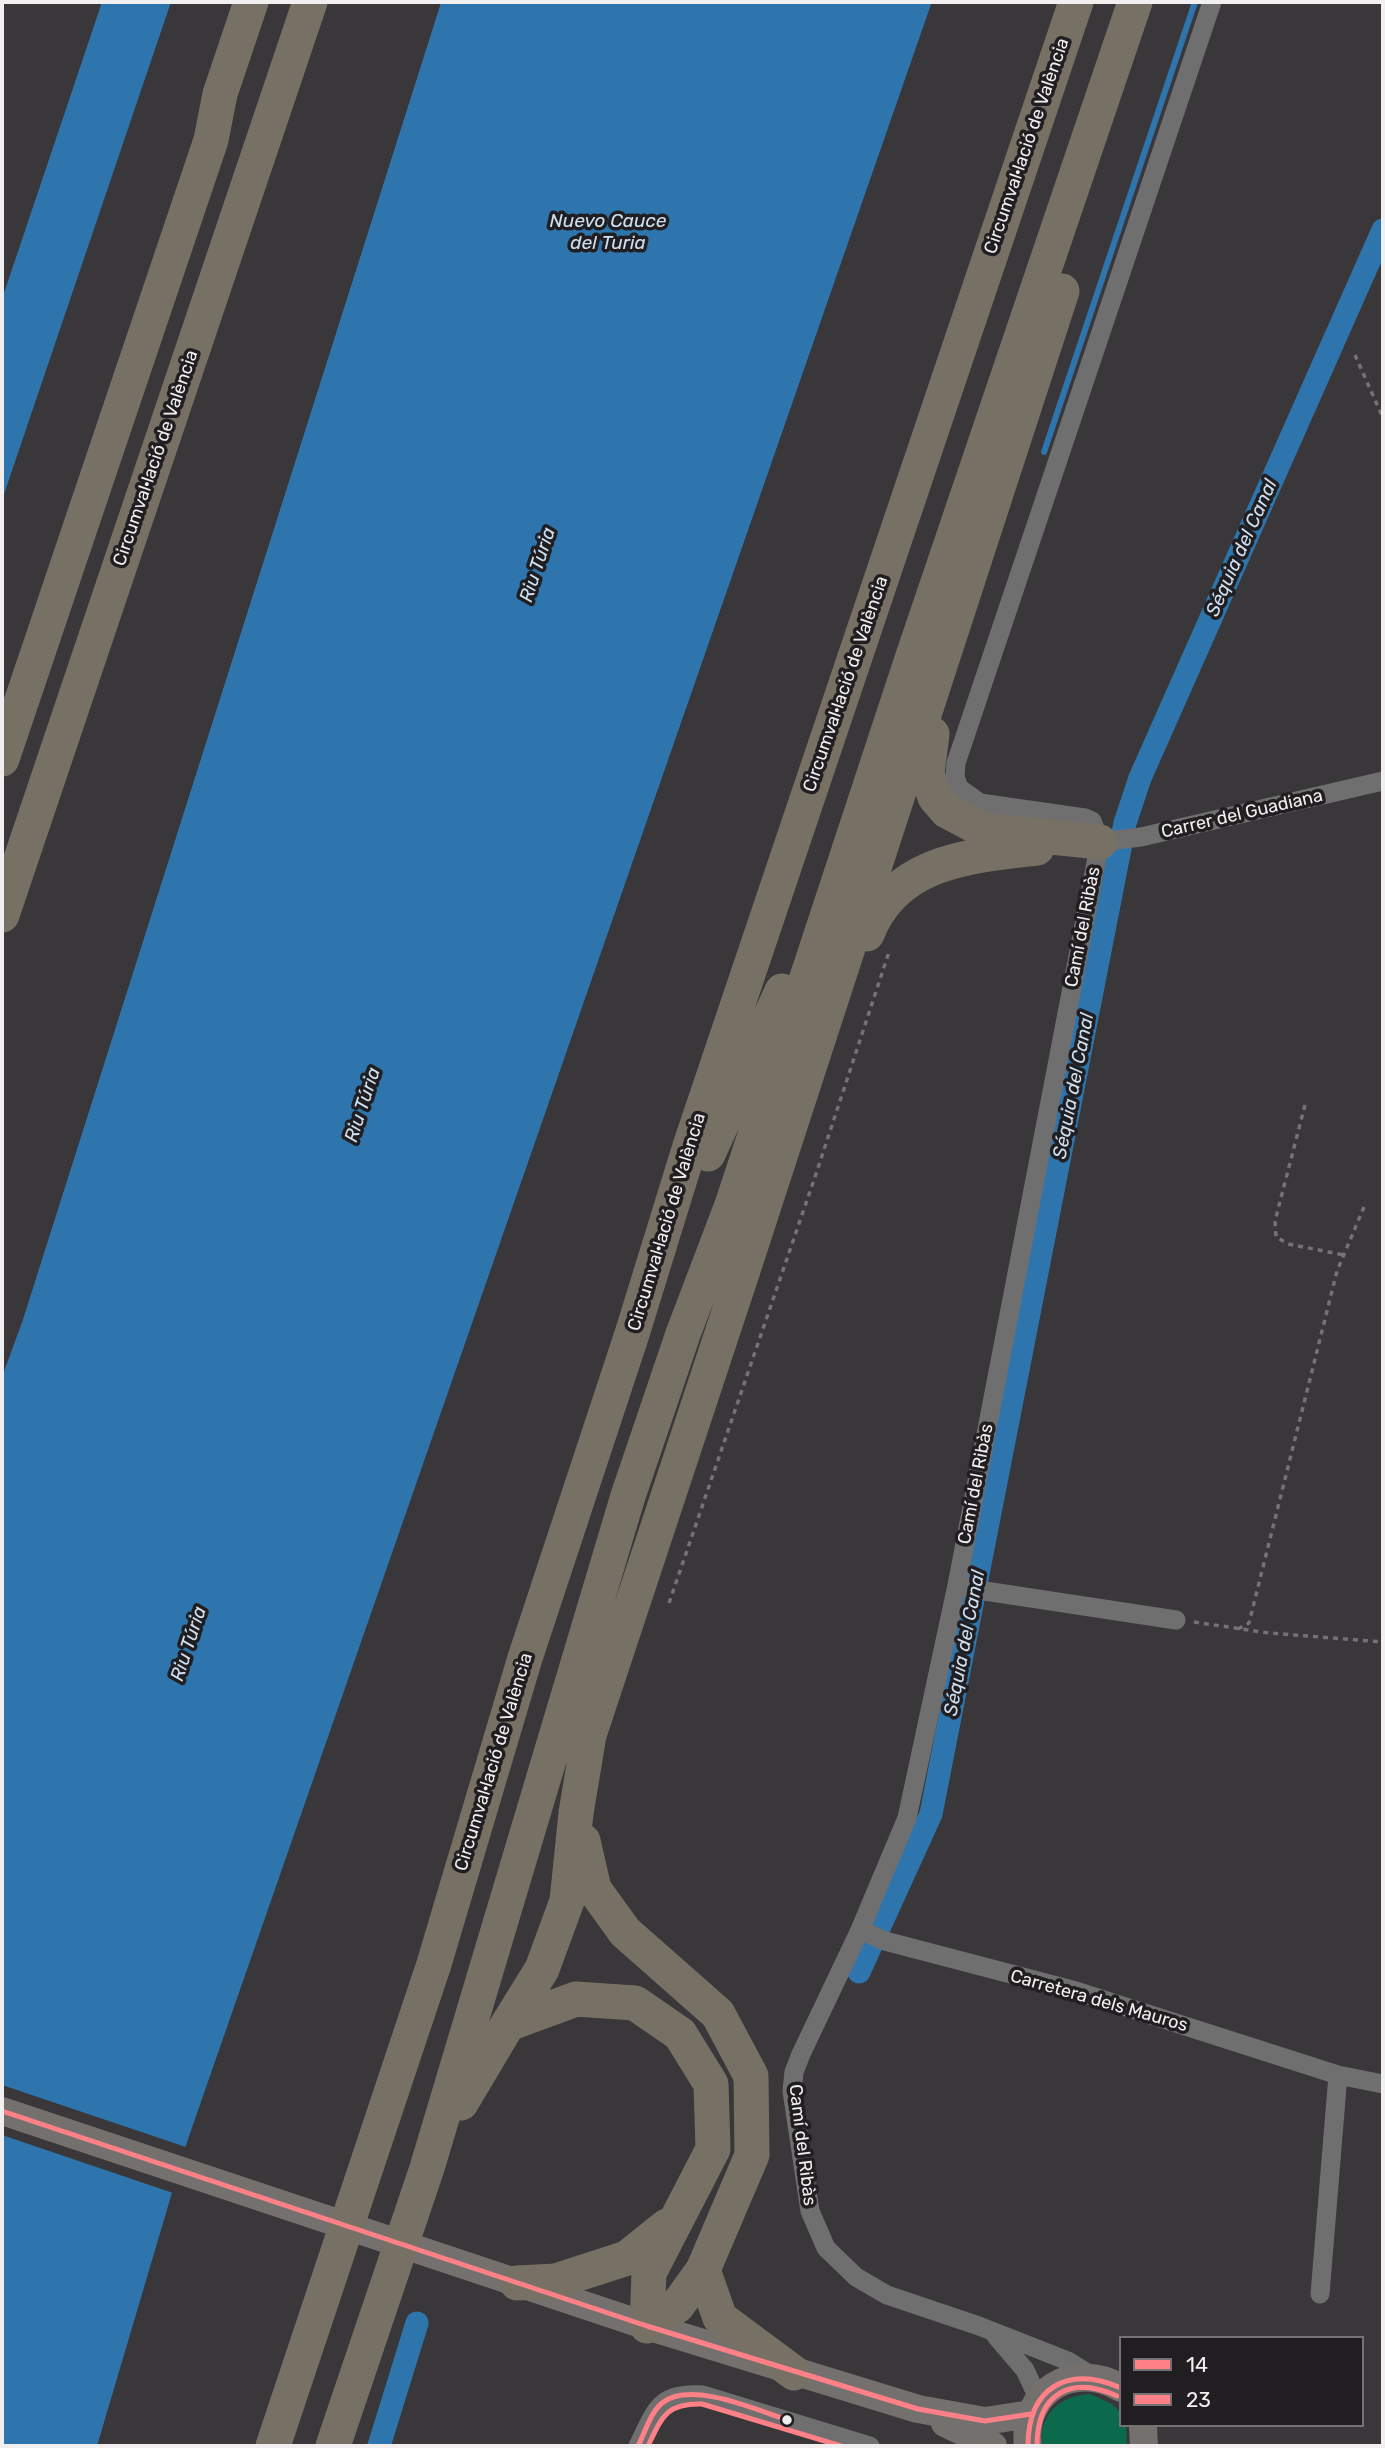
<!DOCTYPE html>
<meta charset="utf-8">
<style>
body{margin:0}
#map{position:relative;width:1385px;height:2448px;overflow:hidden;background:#393739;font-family:Rubik,sans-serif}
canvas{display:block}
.frame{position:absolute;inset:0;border:4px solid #f2eff1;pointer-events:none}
.legend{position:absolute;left:1119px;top:2336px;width:245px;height:91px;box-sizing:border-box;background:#201e20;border:2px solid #747274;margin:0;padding:9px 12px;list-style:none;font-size:21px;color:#f2eff1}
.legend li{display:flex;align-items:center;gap:14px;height:35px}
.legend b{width:35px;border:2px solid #747274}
</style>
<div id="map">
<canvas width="1385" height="2448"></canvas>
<div class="frame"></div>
<ul class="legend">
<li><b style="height:9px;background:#ff8087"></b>14</li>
<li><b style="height:9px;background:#ff8087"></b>23</li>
</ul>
</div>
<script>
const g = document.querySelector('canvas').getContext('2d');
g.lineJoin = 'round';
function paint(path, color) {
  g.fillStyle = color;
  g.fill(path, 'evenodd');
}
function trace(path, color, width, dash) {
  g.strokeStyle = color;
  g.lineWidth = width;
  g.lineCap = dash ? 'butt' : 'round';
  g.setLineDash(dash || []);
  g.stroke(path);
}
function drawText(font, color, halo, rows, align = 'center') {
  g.font = font + ' Rubik,sans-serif';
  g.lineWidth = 7;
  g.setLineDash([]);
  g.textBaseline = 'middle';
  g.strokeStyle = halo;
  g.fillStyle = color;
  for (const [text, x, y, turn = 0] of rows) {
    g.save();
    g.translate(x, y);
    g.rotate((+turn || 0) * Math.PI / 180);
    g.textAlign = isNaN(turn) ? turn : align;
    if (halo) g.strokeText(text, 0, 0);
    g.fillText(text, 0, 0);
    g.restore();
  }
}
const green = new Path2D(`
 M1090,2394L1112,2404L1121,2413V2425H1126L1127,2446H1043C1037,2415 1061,2395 1090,2394Z`);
const water = new Path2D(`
 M102,2H171L2,500V299Z
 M441,2H932L187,2142L97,2446H2V1375L22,1322Z`);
const pier = new Path2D(`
 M437,2H441L22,1322L2,1377V1365L18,1320Z
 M932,2H936L191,2143L121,2378L173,2193L2,2135V2085L186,2147Z`);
const stream = new Path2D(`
 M1044,452L1195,2
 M370,2446L371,2443`);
const canal = new Path2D(`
 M859,1972L931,1814L1125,823L1140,778L1383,230
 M379,2446L417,2323`);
const path = new Path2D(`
 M1355,355L1383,418
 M1305,1105L1275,1221L1276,1237L1288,1244L1344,1255
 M669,1603L816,1174L889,952
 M1194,1622L1269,1633L1383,1642
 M1238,1629L1249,1623L1337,1271L1364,1207`);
const street = new Path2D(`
 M1100,842L1092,821L1085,818L980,803L959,788L955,777L956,763L1212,2
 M1100,842L1141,837L1383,781
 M957,1585L985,1591L1176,1620
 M860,1930L885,1941L1076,1991L1338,2075L1383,2084
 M1320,2294L1338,2075
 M996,2336L1025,2370L1039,2400
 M1094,2377L1068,2361L979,2326L887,2295L856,2277L826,2248L810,2211L792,2091L794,2072L801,2054L860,1930L907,1818L957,1585L1100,842
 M638,2446C656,2410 658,2392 703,2395L870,2446`);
const secondary = new Path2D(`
 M2,2111L647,2326L918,2409L985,2421L1031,2414
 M945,2423L993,2446
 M1143,2425L1144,2446
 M1028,2446C1021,2391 1074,2360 1121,2388`);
const highway = new Path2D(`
 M932,734L927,774L935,797L947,811L983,830L1100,842
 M2,759L211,140L220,94L251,2
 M2,915L310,2
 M867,934C895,861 969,856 1037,848
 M708,1154L782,991
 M583,1841L594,1889L625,1932L718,2014L751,2076L752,2155L703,2270L677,2306L647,2326
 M508,2024L542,1969L567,1901L576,1813L589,1735L743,1270L1062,291
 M461,2103L508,2024L576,1999L635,2003L680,2034L711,2084L713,2149L649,2273L647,2326
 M703,2270L720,2318L794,2373
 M517,2283L556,2281L627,2258L667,2226
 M273,2446L434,1964L525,1658L632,1334L691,1143L1076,2
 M333,2446L427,2168L628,1496L683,1334L732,1205L912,659L1135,2`);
const bus1 = new Path2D(`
 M2,2111L647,2326L918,2409L985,2421L1031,2414
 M638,2446C645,2433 650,2413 662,2403C690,2380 757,2410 787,2420
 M1028,2446C1028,2387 1068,2365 1121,2388`);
const bus2 = new Path2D(`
 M648,2446C662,2417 666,2403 702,2404L841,2446
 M1037,2446C1037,2393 1071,2375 1117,2396`);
const markers = [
 [787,2420,6,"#f2eff1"]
];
const streetNames = [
 ["Circumval·lació de València",1027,146,-71],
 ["Circumval·lació de València",156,458,-71],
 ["Circumval·lació de València",846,684,-71],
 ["Carrer del Guadiana",1242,814,-13],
 ["Camí del Ribàs",1083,927,-79],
 ["Circumval·lació de València",667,1222,-73],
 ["Camí del Ribàs",976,1484,-79],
 ["Circumval·lació de València",494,1762,-73],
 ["Carretera dels Mauros",1099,2001,16],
 ["Camí del Ribàs",802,2145,83]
];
const waterNames = [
 ["Nuevo Cauce",608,222],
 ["del Turia",608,244],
 ["Séquia del Canal",1242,548,-66],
 ["Riu Túria",538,565,-72],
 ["Séquia del Canal",1074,1086,-79],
 ["Riu Túria",363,1105,-72],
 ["Séquia del Canal",965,1643,-79],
 ["Riu Túria",189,1644,-72]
];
paint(green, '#0b6a4b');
paint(water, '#2f75ad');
paint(pier, '#393739');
trace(stream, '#2f75ad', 6);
trace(canal, '#2f75ad', 23);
trace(path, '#747274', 3.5, [5, 5]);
trace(street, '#706f70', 19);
trace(secondary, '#74706e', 28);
trace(highway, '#767164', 35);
trace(bus1, '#ff8087', 5);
trace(bus2, '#ff8087', 5);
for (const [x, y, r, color] of markers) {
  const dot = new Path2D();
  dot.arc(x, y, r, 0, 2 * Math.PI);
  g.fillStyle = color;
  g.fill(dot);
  trace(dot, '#201e20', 2.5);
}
drawText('18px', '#f2eff1', '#201e20', streetNames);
drawText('italic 19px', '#cee0f1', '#201e20', waterNames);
</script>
